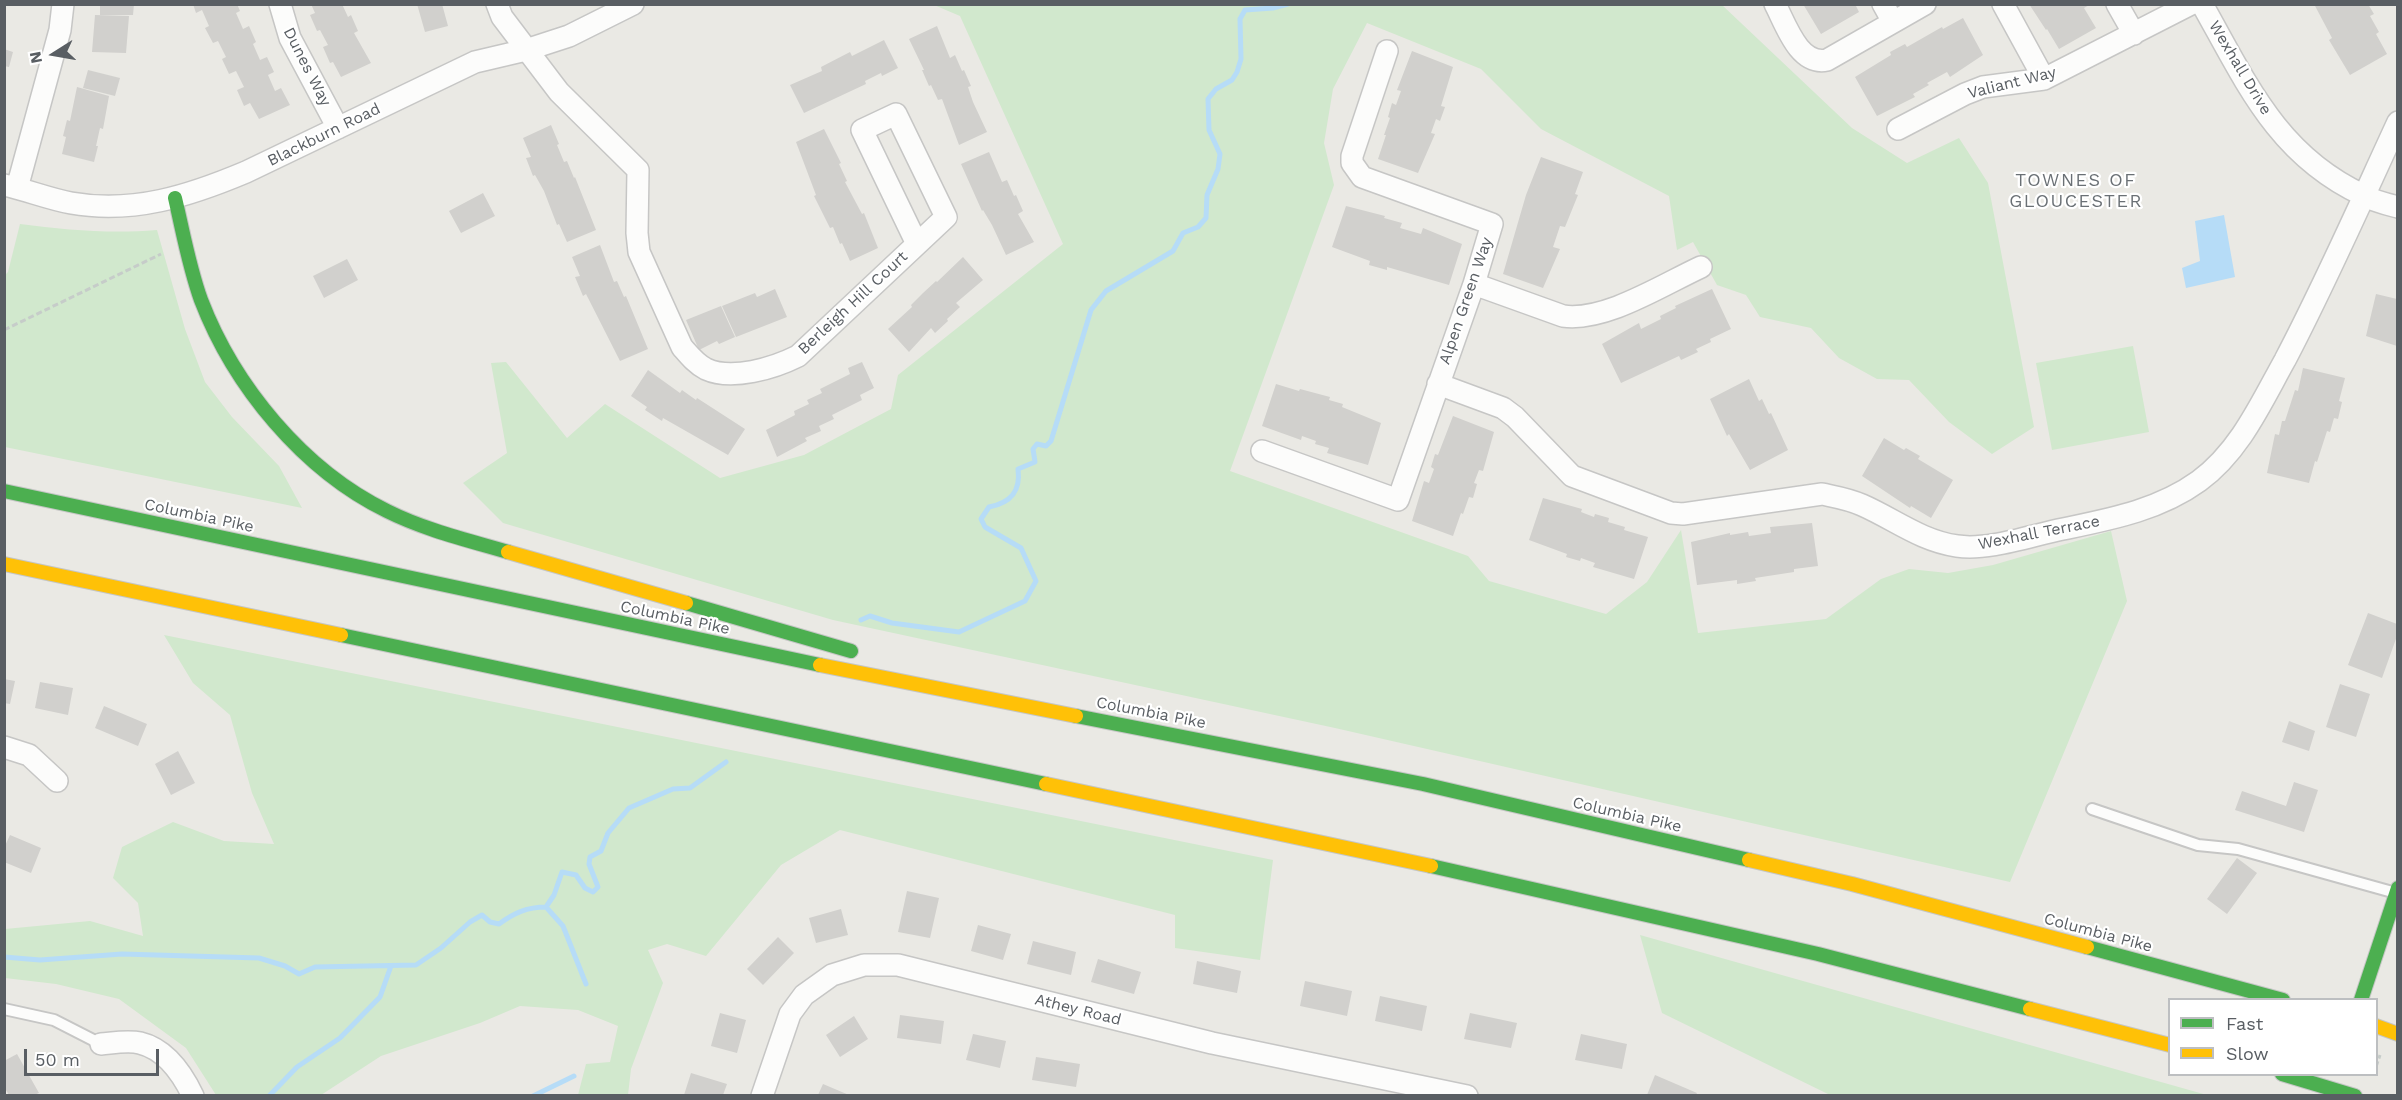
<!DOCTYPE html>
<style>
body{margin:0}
#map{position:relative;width:2402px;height:1100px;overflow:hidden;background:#eae9e4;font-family:"Work Sans",sans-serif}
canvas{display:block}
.frame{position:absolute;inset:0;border:6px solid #595e63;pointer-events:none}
.legend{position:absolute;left:2168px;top:998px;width:210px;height:78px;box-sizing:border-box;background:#fff;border:2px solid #bdbfc1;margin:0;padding:8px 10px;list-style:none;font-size:18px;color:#595e63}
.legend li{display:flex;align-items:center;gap:12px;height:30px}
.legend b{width:30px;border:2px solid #bdbfc1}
.north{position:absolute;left:24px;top:24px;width:60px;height:60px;-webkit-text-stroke:4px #fff;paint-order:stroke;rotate:259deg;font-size:16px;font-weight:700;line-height:24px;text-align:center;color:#595e63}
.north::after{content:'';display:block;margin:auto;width:21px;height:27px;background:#595e63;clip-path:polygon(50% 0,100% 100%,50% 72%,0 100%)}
.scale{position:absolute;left:24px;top:1049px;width:135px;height:27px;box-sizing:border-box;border:3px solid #595e63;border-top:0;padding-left:8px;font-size:18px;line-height:21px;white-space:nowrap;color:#595e63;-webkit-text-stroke:4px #fff;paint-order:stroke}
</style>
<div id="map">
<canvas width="2402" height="1100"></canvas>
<div class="frame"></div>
<ul class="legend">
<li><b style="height:8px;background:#4caf50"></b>Fast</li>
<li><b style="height:8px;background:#ffc107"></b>Slow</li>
</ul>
<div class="north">N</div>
<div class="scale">50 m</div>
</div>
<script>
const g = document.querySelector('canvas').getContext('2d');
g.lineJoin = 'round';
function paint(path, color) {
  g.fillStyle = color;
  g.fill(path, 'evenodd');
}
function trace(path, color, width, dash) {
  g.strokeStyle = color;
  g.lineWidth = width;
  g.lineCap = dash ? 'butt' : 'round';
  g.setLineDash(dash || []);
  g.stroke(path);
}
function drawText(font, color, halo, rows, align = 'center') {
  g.font = font + ' "Work Sans",sans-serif';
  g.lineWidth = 4.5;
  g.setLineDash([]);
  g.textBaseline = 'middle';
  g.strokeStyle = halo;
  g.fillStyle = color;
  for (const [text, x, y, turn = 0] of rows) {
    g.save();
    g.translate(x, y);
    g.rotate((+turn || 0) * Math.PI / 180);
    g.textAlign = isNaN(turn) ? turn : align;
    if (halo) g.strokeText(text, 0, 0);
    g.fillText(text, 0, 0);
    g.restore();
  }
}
const green = new Path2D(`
 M934,5H1722L1852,128L1907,163L1959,138L1988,183L2034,427L1992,454L1949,422L1909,380L1877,379L1839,358L1811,328L1760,317L1746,295L1717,285L1693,242L1677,250L1669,196L1541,129L1481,69L1367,23L1333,89L1324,143L1334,185L1230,471L1468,556L1489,581L1606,614L1647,582L1681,530L1698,633L1826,619L1881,579L1909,569L1948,573L1993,565L2111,531L2127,601L2010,882L1335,728L833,620L503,523L463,483L507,453L491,363L506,362L567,438L605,404L720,478L804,455L891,409L898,375L1063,244L960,16Z
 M20,224C66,230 111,234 157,230L185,329L205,382L232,417L279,466L302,508L5,447V275L8,272Z
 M2133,346L2149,432L2052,450L2036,363Z
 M164,635L1273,860L1260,960L1175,948V915L840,830L781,865L706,956L667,944L648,950L663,983L631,1069L628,1095H578L586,1064L610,1062L618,1026L578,1010L520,1006L480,1023L381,1056L321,1095H216L186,1048L119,999L56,984L5,978V929L90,921L143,936L138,903L113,878L122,847L173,822L224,841L274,844L252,793L230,715L193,683Z
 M1640,935L2207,1095H1830L1662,1013Z`);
const water = new Path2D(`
 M2224,215L2235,277L2186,288L2182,268L2200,261L2195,221Z`);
const stream = new Path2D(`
 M861,620L870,616L892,623L959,632L1025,601L1036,581L1021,548L985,527L981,519L989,507C1010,503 1021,492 1018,469L1035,462L1033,449L1037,444L1046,446L1051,441L1091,310L1106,291L1173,251L1183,233L1198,227L1206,218L1207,195L1218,169L1220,154L1209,130L1208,99L1216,89L1232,80L1237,72L1241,59L1240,19L1245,10L1273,8L1288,4
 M546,907L563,926L586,984
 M4,957L40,960L122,954L259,958L285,966L299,974L315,967L416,965L441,948L470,922L482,915L490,922L499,924C514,913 527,907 546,907L554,895L562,872L576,875L585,888L593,892L598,887L589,864L590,857L601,851L608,833L629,808L673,789L690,788L726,762
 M269,1096L297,1067L340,1038L380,997L391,966
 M533,1096L574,1076`);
const building = new Path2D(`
 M100,4H134L133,15H100Z
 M193,4H237L240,11L236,13L243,29L249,26L256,42L253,44L260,60L267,57L274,72L268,75L275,91L281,88L290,105L259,119L250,103L244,106L237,90L244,87L236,71L229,74L222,59L226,57L218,41L213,43L205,28L209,26L202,10L196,13Z
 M311,4H342L348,17L351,15L358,31L354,33L371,63L341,77L333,62L330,63L323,47L328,45L320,30L317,31L310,15L315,13Z
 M417,4H442L448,26L425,32Z
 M1803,4H1855L1859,12L1821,34Z
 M2029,4H2091L2084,8L2096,28L2059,49L2047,29L2046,30Z
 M2314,4H2368L2374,14L2370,16L2379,32L2376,34L2387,54L2350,75L2329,40L2332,38Z
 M95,15L129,16L126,53L92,52Z
 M1963,18L1983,55L1950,77L1947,72L1927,83L1929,85L1913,94L1915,97L1877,116L1855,77L1891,55L1890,52L1905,44L1907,47L1942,27L1943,29Z
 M937,26L950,58L955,55L962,71L964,70L971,86L968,87L973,102L987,132L959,145L942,99L938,100L931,85L929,86L922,70H924L909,39Z
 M884,40L898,68L882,76L881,73L865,81L866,84L804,113L790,85L822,71L821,67L850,52L852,56Z
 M4,49L13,52L9,67L4,66Z
 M1412,51L1453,67L1441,106L1445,107L1440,121L1436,119L1431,133L1435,134L1418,173L1378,159L1386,135H1384L1390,118L1388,117L1392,103L1396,105L1401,91L1397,90Z
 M88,70L120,78L115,96L83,88Z
 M77,87L109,96L103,129L100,128L96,146H98L94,162L62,154L66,137L63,136L67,120L70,121Z
 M551,125L559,144L557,145L564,162L567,161L574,178L575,177L596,230L567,242L559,224L557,225L544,191L535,175L533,176L526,158L531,157L523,138Z
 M824,129L841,163L839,164L847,181L845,182L862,214L864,213L878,248L850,261L842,243L840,244L833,227L830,228L814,196L816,195L796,142Z
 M989,152L1002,182L1007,180L1014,196L1016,195L1023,211L1018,214L1034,242L1006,255L992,225L983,210L982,211L961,164Z
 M1541,157L1583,172L1575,194L1578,195L1565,227L1560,226L1553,247L1560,249L1543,288L1503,274L1526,195Z
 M483,193L495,216L461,233L449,211Z
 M1346,206L1385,216L1384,218L1402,223L1400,228L1421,234L1423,228L1462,244L1449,285L1387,267V270L1369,265L1370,261L1332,247Z
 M600,245L614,282L617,281L624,297L626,296L648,349L620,361L586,294L583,296L575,277L580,276L572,257Z
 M963,257L983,280L956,303L960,307L947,319L948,321L935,333L931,328L909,352L888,329L912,307L911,305L923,293L936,281L937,282Z
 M347,259L358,280L324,298L313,276Z
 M775,289L787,317L736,337L722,306L755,293L757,297Z
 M1712,289L1731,329L1710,339L1711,342L1696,349L1698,352L1681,360L1679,356L1621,383L1602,344L1639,323L1641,329L1661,319L1660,316L1676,308L1675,306Z
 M2376,294L2397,299V346L2366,336Z
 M721,306L735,337L719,344L717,341L699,350L686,320Z
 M862,362L874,388L860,395L862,400L832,415L834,419L819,426L821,431L805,438L807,441L777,457L766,430L795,415L794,411L809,404L807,400L822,393L820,389L850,374L848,368Z
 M2303,368L2345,378L2339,401L2342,402L2338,419L2334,418L2330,432L2327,431L2317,462L2315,461L2309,483L2267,473L2275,434L2279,435L2282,421H2285L2295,390L2298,391Z
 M648,370L680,393L682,390L696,400L697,398L745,429L728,455L663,418L662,421L645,410L647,407L631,396Z
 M1749,379L1759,401L1762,399L1769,414L1771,413L1788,450L1750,470L1729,434L1727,436L1710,399Z
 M1276,384L1299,391L1300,389L1330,397L1329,400L1343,404L1342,407L1381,423L1368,465L1327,453L1329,448L1315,444L1316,441L1302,436L1301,440L1262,426Z
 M1453,416L1494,432L1483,471L1479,470L1474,483L1477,484L1473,498L1469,497L1463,514L1461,513L1453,536L1412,521L1424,481L1429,483L1434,469L1431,467L1435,454L1438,455Z
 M1884,438L1904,450L1906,448L1920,456L1918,459L1953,480L1931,518L1911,506L1910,508L1862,476Z
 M1543,498L1582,509L1581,512L1594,517L1595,514L1609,518L1608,522L1625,527L1624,530L1648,537L1634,579L1593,567L1595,563L1581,558L1580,561L1566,557L1567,554L1529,540Z
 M1812,523L1818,566L1794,569V572L1755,578L1756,581L1737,584V580L1697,585L1691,542L1730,533V535L1748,532L1749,536L1771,533L1770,527Z
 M2368,613L2397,624V636L2382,678L2348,665Z
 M4,679L15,681L10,704L4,703Z
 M40,682L73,688L68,715L35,708Z
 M2340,684L2370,694L2356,737L2326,727Z
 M104,706L147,724L138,746L95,728Z
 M2289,721L2315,731L2309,751L2282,742Z
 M178,751L195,783L171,795L155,764Z
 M2294,782L2318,790L2304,832L2235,810L2242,791L2286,806Z
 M10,835L41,848L31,873L4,862V848Z
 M2237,858L2257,873L2227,914L2207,899Z
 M907,891L939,898L930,938L898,932Z
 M841,909L848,935L816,943L809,918Z
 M978,925L1011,934L1003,960L971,951Z
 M778,937L794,953L763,985L747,969Z
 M1033,941L1076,952L1071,975L1027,964Z
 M1098,959L1141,972L1134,994L1091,982Z
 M1197,961L1241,971L1237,993L1193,984Z
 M1305,981L1352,991L1347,1016L1300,1006Z
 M1380,996L1427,1006L1422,1031L1375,1021Z
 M720,1013L746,1020L737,1053L711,1046Z
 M1470,1013L1517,1023L1511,1048L1464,1039Z
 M900,1015L944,1021L941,1044L897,1038Z
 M854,1016L868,1039L840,1057L826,1035Z
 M973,1034L1006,1041L1000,1068L966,1060Z
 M1581,1034L1627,1044L1622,1069L1575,1060Z
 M17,1054L39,1093L34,1095H9L4,1087V1061Z
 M1036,1057L1080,1064L1076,1087L1032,1080Z
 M691,1073L727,1084L723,1095H684Z
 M1655,1075L1697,1093L1696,1095H1647Z
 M823,1084L849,1095H818Z`);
const path = new Path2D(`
 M4,330L161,254
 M2376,1067L2380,1055`);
const lane = new Path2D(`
 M2092,809L2198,845L2238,849L2396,893
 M4,1009L54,1020L101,1044`);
const street = new Path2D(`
 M280,4L290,38L338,128
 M497,4L502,17L559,92L638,170L637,233L639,252L682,347C689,355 696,364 706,369C732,381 774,368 798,356L946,217L896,114L862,130L917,244
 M1775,4C1786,25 1799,66 1827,60L1925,4
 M1883,4L1893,22
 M2003,4L2044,79
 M2117,4L2134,34
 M2202,4C2246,82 2277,155 2363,195C2373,201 2386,204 2398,207
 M1898,129L1965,94L1983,87L2044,79L2191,4
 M4,185C27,190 49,199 71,203C133,214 189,196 246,172L475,62L526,50L569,36L633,4
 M17,188L60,30L63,4
 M1474,284L1563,316C1605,322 1662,285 1701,267
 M1438,384L1503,408L1515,417L1572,476L1671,513L1683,514L1822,494C1836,497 1849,499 1862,505C1894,519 1921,541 1957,546C1988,551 2032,535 2063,529C2111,519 2159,510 2199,481C2240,451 2261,403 2285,360C2326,282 2361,202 2398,122
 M1262,451L1398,500L1474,284L1492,224L1362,177L1352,163V156L1387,51
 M4,747L29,755L57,781
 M101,1044C113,1043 128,1040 140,1043C165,1049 182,1073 193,1096
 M762,1096L790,1014L804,995L832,975L864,965H898L1212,1043L1467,1096`);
const fast = new Path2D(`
 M175,198C183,232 189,267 201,300C234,386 303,470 387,511C425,530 467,540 508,552
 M4,491L820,665
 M686,603L851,651
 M341,635L1046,784
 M1076,716L1423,784L1749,860
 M1431,866L1818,954L2030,1009
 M2087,947L2283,1000
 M2361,1000L2398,888
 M2282,1074L2355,1096`);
const slow = new Path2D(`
 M508,552L686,603
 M4,564L341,635
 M820,665L1076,716
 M1046,784L1431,866
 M1749,860L1852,884L2087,947
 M2030,1009L2170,1045
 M2376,1026L2398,1034`);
const streetNames = [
 ["Dunes Way",307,67,63],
 ["Wexhall Drive",2240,68,59],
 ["Valiant Way",2012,83,-14],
 ["Blackburn Road",324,135,-26],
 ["Alpen Green Way",1466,301,-71],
 ["Berleigh Hill Court",853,303,-43],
 ["Columbia Pike",199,516,12],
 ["Wexhall Terrace",2039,533,-11],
 ["Columbia Pike",675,618,12],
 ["Columbia Pike",1151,713,11],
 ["Columbia Pike",1627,815,13],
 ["Columbia Pike",2098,933,15],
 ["Athey Road",1078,1010,14]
];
const neighbourhoodNames = [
 ["TOWNES OF",2076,181],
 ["GLOUCESTER",2076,202]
];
paint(green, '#d1e8cd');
paint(water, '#b6dcf7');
trace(stream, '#b6dcf7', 5);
paint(building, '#d1d0cd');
trace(lane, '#c6c6c5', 14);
trace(street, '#c6c6c5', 24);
trace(fast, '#c5c6c5', 16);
trace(slow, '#c5c6c5', 16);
trace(path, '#c6ccc9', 3, [6, 3]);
trace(lane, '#fcfcfb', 10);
trace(street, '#fcfcfb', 21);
trace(fast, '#4caf50', 14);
trace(slow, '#ffc107', 14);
drawText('16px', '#595e63', '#fff', streetNames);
g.letterSpacing = '1.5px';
drawText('18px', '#6a7075', '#fff', neighbourhoodNames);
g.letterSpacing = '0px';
</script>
